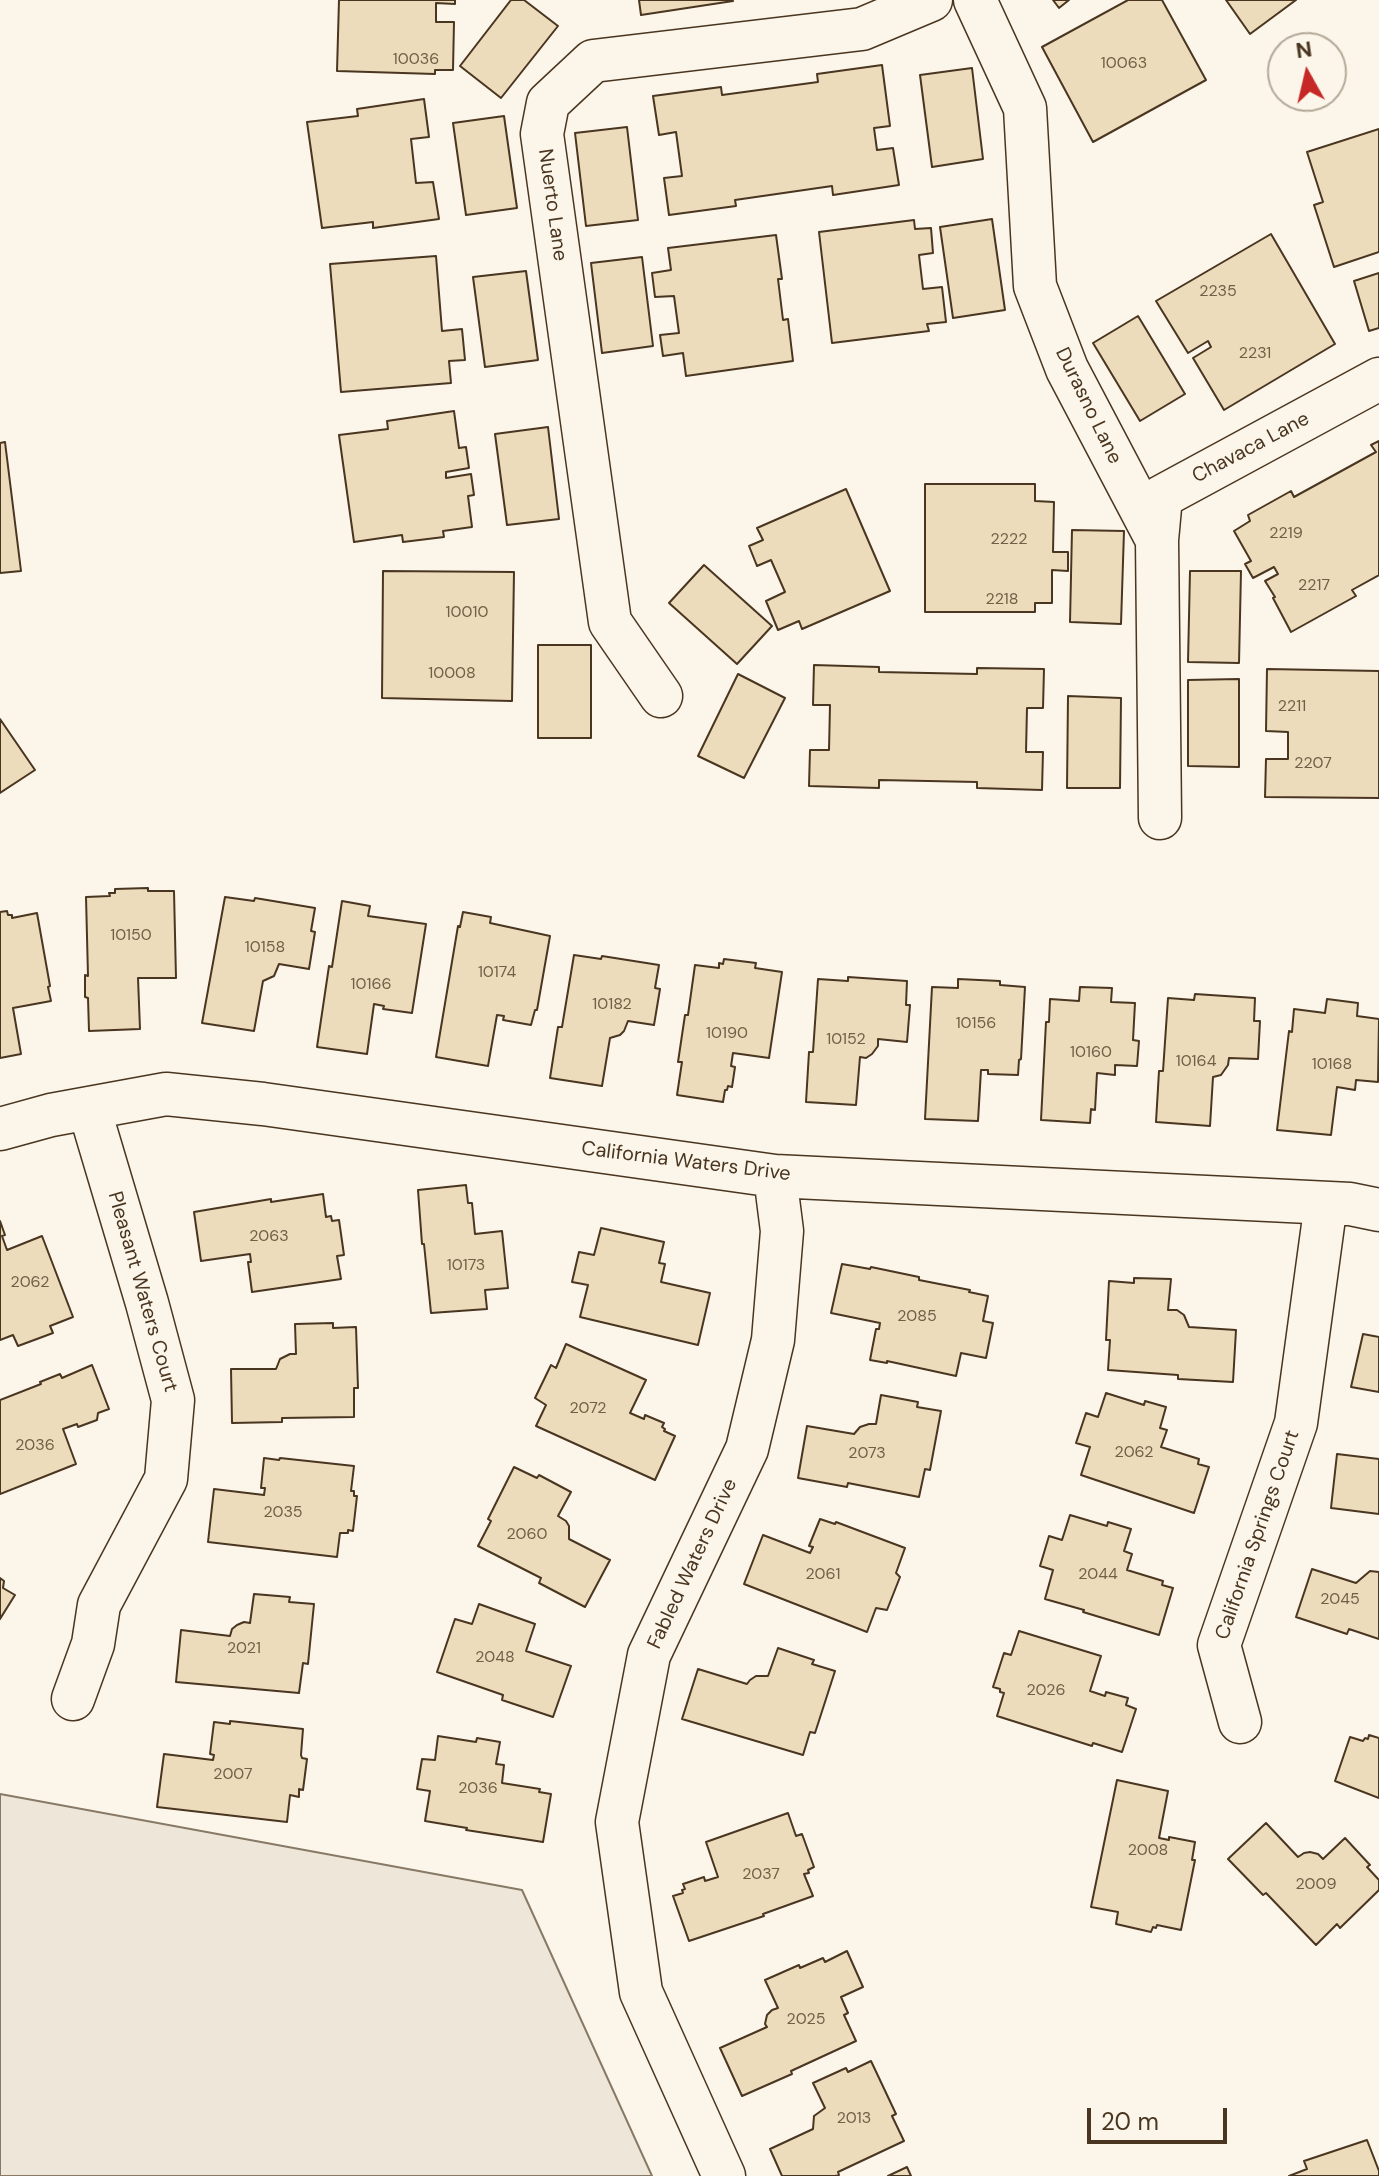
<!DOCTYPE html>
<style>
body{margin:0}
#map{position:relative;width:1379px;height:2176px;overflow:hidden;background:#fbf6e9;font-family:"DM Sans",sans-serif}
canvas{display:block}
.north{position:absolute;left:1267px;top:32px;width:80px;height:80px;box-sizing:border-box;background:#fbf6e9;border:2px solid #b4a999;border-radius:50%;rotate:352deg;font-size:22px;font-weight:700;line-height:32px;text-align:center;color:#4a3520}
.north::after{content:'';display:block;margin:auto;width:28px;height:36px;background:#c62828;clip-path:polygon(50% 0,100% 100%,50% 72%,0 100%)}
.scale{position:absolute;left:1087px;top:2108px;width:140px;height:36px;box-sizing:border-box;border:4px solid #4a3520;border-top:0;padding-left:10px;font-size:24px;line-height:28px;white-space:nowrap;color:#4a3520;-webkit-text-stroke:6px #fbf6e9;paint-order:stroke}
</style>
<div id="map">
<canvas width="1379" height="2176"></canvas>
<div class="north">N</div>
<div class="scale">20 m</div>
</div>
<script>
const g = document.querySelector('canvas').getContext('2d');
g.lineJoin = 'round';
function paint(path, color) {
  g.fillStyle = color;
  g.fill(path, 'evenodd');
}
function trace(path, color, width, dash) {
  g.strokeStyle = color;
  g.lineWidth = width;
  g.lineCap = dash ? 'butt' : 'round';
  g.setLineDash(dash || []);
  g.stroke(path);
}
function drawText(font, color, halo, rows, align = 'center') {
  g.font = font + ' "DM Sans",sans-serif';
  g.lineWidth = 6;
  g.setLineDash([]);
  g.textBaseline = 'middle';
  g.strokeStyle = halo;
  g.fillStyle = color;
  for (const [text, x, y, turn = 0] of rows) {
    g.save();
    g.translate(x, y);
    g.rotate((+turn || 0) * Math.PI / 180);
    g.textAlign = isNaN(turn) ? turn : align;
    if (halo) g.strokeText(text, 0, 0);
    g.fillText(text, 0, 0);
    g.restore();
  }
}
const green = new Path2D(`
 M0,1794L522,1890L652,2176H0Z`);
const building = new Path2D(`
 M339,0H455V4L436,3V22H454L453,70H435V74L337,71Z
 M511,0H524L558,26L501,98L460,66Z
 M639,0H732L733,1L641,15Z
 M1053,0H1069L1059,8Z
 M1128,0H1162L1206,80L1093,142L1042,47Z
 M1226,0H1296L1250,34Z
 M882,65L890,126L874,128L877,150L893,148L899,185L833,195L832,186L735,200L736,206L669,215L664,178L682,176L676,132L659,135L653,96L721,87L722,95L818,82L817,74Z
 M972,68L983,159L932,167L920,75Z
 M424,99L429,137L411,139L416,183L433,182L439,219L373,228V222L322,228L307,122L358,116L357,109Z
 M504,116L517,208L466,215L453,123Z
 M627,127L638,220L586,226L575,133Z
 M1379,129V252L1334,267L1314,205L1323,202L1307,152Z
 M992,219L1005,310L953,318L940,227Z
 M914,220L915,229L931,228L933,253L919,255L923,289L942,287L946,322L927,324L929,331L832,343L819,232Z
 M1271,234L1335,344L1224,410L1193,358L1211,347L1208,341L1188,353L1156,301Z
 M776,235L782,279H778L783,320L788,319L793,361L686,376L683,353L663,356L660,335L679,333L674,296L655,297L652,273L671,270L668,248Z
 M436,256L442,331L462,329L465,360L449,361L451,383L341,392L330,264Z
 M642,257L653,346L602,353L591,263Z
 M526,271L538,360L485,367L473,277Z
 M1379,273V328L1369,331L1354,281Z
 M1138,316L1185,394L1140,421L1093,343Z
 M454,411L459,448L466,447L469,468L446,472V478L471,474L474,495L468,496L472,527L443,531L444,537L403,542L402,535L354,542L339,435L388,429L387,421Z
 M548,427L559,519L507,525L495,434Z
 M1379,441V575L1352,590L1356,596L1291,632L1273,598L1275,597L1265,581L1278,574L1274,567L1253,578L1245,564L1251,561L1234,531L1250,521L1248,515L1291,491L1294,497L1376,452L1371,445Z
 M5,442L21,571L0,573V443Z
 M925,484H1035V501L1054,502L1053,552H1068V571L1052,570V603H1035V612H925Z
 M846,489L890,591L802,629L799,621L778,630L766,601L785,592L771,560L757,566L749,546L763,540L757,528Z
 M1072,530L1124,531L1121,624L1070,622Z
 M704,565L772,626L737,664L669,603Z
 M383,571L514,572L512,701L382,698Z
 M1190,571H1241L1239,663L1188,662Z
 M538,645H591V738H538Z
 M814,665L879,667V672L977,674V668L1044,669L1043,708H1027L1026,752H1043L1042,790L977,788V782L879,780V788L809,786L810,750H829L830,705H813Z
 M1267,669L1379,671V798L1265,797L1266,759H1288V732L1266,731Z
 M738,674L785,698L744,778L698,756Z
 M1239,679V767L1188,766V680Z
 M1068,696L1121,698L1120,788H1067Z
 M0,719L35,770L0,793Z
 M148,888V891H174L176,978H138L140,1029L89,1031L88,998L85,997V975L88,976L86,897L110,896L109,893H115V889Z
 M225,897L254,901L255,898L315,908L311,931L315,932L309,969L279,964L274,976L263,981L254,1031L202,1023Z
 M342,901L370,906L368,916L426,924L412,1013L383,1009L384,1006L374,1004L367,1054L317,1047L329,966L332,967Z
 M7,911L8,915H12V918L37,913L50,986L48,987L51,1001L13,1008L21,1054L0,1058V912Z
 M463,912L491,917L490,923L550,936L537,1010H535L531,1025L503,1020L504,1016L497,1015L488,1066L436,1057L458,926L460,927Z
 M574,955L601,959L602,956L659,965L655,988L660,989L654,1025L628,1021L624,1031L620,1035L610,1038L602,1086L550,1078L558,1027H562Z
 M724,959L756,963L755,968L782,972L769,1058L733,1053L731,1066L735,1067L732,1087L728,1086L727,1090H725L723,1102L677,1095L682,1062H678L685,1015H688L695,965L719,968V963L723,964Z
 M848,977L907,981L906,1005H910L907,1042L878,1039V1046L872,1054L866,1058L860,1057L856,1105L806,1102L809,1052H813L818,979L848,981Z
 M958,979L1000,981V985L1025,987L1021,1059L1019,1060L1018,1075L988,1074V1070H981L978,1121L925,1119L932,987L958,988Z
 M1080,987L1112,988L1111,1002L1135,1003L1133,1040L1139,1041L1137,1066L1115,1065V1075L1097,1073L1095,1110L1091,1109L1090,1123L1041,1120L1046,1022H1049L1050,999L1079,1001Z
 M1195,994L1255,998L1254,1021H1260L1258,1059L1229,1058L1228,1065L1221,1075L1213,1077L1210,1126L1156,1122L1159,1071H1163L1168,998L1194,1000Z
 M1327,999L1358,1003L1357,1016L1379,1019L1378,1082L1356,1080L1355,1090L1337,1087L1331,1135L1277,1130L1289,1031L1292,1032L1294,1009L1325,1013Z
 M466,1185L468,1203H472L475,1234L502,1231L508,1288L485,1290L487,1309L431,1313L424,1244H422L418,1190Z
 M323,1194L326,1217L331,1216L332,1221L339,1220L344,1255L337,1256L341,1279L252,1292L248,1262H251L250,1254L201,1261L194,1212L271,1199V1202Z
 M0,1221L5,1235L2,1236L7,1250L42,1236L73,1317L50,1326L53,1333L18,1346L13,1335L0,1340Z
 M601,1228L664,1242L659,1263L665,1264L661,1282L710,1293L698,1345L580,1317L588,1285L572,1282L579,1252L594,1255Z
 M842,1264L870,1269L871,1267L919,1277V1280L970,1290L969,1292L988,1296L983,1321L993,1323L986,1358L961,1353L956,1376L887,1361V1363L870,1360L876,1329H879L880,1323L831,1313Z
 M1134,1278L1171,1279L1168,1310H1177L1184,1315L1189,1327L1236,1330L1233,1382L1178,1379V1375L1108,1370L1110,1340H1106L1109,1281L1134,1283Z
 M333,1323V1328L356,1327L358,1388H354V1417L282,1418V1422L232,1423L231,1369H276L280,1359L290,1354H296L295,1324Z
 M1363,1334L1379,1337V1392L1351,1387Z
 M566,1344L646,1380L630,1413L644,1419L645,1415L664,1423L662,1427L665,1429L664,1431L675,1436L655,1480L536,1426L546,1405L535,1398L551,1365L556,1368Z
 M92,1365L109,1409L98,1413L97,1420L78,1427L77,1424L63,1429L76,1464L0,1494V1400L41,1384L40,1382L60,1374L62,1378Z
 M1106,1393L1144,1405L1145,1401L1166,1407L1160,1428L1167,1430L1161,1447L1199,1459L1198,1464L1209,1467L1194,1513L1081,1475L1090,1447L1076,1443L1086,1413L1098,1417Z
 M881,1395L918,1402L917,1407L941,1411L930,1470L925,1469L919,1497L848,1483L847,1487L798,1478L807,1426L854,1434L860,1427L869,1424H876Z
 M1337,1454L1379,1459V1514L1331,1508Z
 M264,1458L279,1460L280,1458L354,1466L351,1491H354V1496H357L353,1531L348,1530V1533H340L337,1557L208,1542L214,1489L264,1495L265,1488H261Z
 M514,1467L537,1478L539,1475L571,1492L558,1516L566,1521L569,1526V1539L610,1560L585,1607L539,1583L541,1578L478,1546L491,1521L488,1519Z
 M1070,1515L1107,1526L1108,1522L1131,1529L1124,1551L1132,1554L1127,1570L1163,1581L1162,1585L1173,1588L1159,1635L1083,1612L1084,1610L1045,1599L1053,1570L1040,1566L1049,1536L1062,1540Z
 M820,1519L835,1524L836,1522L905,1548L896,1573L900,1577L887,1610L876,1608L867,1632L744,1584L763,1535L810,1553L813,1547L809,1546Z
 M1312,1569L1356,1583L1370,1571L1379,1572V1639L1349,1629L1347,1634L1296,1617Z
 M0,1578L4,1581L3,1588L15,1595L0,1619Z
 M254,1594L290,1597L289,1602L314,1604L308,1664L303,1663L299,1693L176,1682L181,1630L230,1636L232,1629L237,1625L244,1622L250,1623Z
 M479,1604L535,1624L526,1651L571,1666L553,1717L502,1700L503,1695L437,1672L455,1619L472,1624Z
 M1019,1631L1101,1656L1090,1691L1105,1696L1106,1692L1128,1698L1126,1705L1136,1709L1122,1752L1093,1743L1092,1746L997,1716L1004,1693L1000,1692V1689L993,1687L1004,1653L1011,1655Z
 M778,1648L814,1660L812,1664L835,1671L815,1733L810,1732L803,1755L682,1719L698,1669L747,1684L750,1680L756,1676H768Z
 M230,1721L303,1729L301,1755L302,1758L307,1759L303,1790L299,1789V1797L290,1795L287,1822L157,1807L164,1754L213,1760L214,1755L210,1754L214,1722L230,1724Z
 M1369,1735L1379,1738V1798L1335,1781L1350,1737L1363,1741L1365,1738L1368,1739Z
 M438,1736L476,1742L477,1738L500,1742L496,1764L504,1765L502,1783L540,1789L539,1792L551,1794L543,1842L466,1830L467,1828L425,1821L430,1791L417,1789L422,1759L435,1760Z
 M1117,1780L1168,1791L1159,1838L1169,1840V1837L1195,1842L1192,1860H1195L1181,1930L1157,1925L1156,1928L1153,1927L1151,1932L1116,1924L1118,1912L1091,1907Z
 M788,1813L796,1836L802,1834L814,1867L808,1870L809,1873L804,1874L813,1896L763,1914L764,1916L689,1941L673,1896L683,1893L682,1890L685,1889L683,1884L704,1877L705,1881L718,1877L706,1842Z
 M1266,1823L1298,1857L1304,1853L1310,1852L1318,1854L1323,1859L1345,1838L1370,1865L1367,1867L1379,1880V1890L1340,1928L1337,1924L1316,1945L1266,1893L1263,1895L1228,1859Z
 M847,1951L863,1987L841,1997L848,2013L844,2015L856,2041L791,2071L792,2074L742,2096L720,2048L767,2027L765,2024L767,2015L772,2010L778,2008L765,1980L799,1965L800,1968L823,1958L825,1962Z
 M871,2061L896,2114L892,2116L904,2141L838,2172L839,2175L835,2176H782L770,2149L813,2129L814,2116L825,2108L813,2083L846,2068L848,2072Z
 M1367,2140L1379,2171V2176H1289L1307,2169L1304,2161Z
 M907,2167L911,2176H888Z`);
const street = new Path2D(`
 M975,0L1025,108L1035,286L1067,369L1157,540L1160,818
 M1157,540L1161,497L1379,379
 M661,696L610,622L542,134L548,103L593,61L862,29L931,0
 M0,1129L51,1115L166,1094L263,1104L775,1176L1350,1204L1379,1210
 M73,1699L93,1644L99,1605L166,1479L173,1400L147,1303L89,1108
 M1240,1722L1219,1645L1296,1423L1326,1203
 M724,2176L641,1992L617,1822L649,1655L747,1449L773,1340L782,1231L775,1176`);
const numberNames = [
 ["10036",416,60],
 ["10063",1124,64],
 ["2235",1218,292],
 ["2231",1255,354],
 ["2219",1286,534],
 ["2222",1009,540],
 ["2217",1314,586],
 ["2218",1002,600],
 ["10010",467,613],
 ["10008",452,674],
 ["2211",1292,707],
 ["2207",1313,764],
 ["10150",131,936],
 ["10158",265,948],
 ["10174",497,973],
 ["10166",371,985],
 ["10182",612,1005],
 ["10156",976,1024],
 ["10190",727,1034],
 ["10152",846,1040],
 ["10160",1091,1053],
 ["10164",1196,1062],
 ["10168",1332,1065],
 ["2063",269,1237],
 ["10173",466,1266],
 ["2062",30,1283],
 ["2085",917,1317],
 ["2072",588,1409],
 ["2036",35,1446],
 ["2062",1134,1453],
 ["2073",867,1454],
 ["2035",283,1513],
 ["2060",527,1535],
 ["2061",823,1575],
 ["2044",1098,1575],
 ["2045",1340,1600],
 ["2021",244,1649],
 ["2048",495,1658],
 ["2026",1046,1691],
 ["2007",233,1775],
 ["2036",478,1789],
 ["2008",1148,1851],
 ["2037",761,1875],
 ["2009",1316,1885],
 ["2025",806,2020],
 ["2013",854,2119]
];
const streetNames = [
 ["Nuerto Lane",552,205,82],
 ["Durasno Lane",1088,406,64],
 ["Chavaca Lane",1251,448,-28],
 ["California Waters Drive",686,1162,7],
 ["Pleasant Waters Court",142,1292,74],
 ["California Springs Court",1258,1535,-71],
 ["Fabled Waters Drive",693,1564,-65]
];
paint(green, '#ede6d9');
trace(green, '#887966', 2);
paint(building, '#ecdcbc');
trace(building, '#4a3520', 2);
trace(street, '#4a3520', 45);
trace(street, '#fbf6e9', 42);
drawText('16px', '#725f47', null, numberNames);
drawText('20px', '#4a3520', '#fbf6e9', streetNames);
</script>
